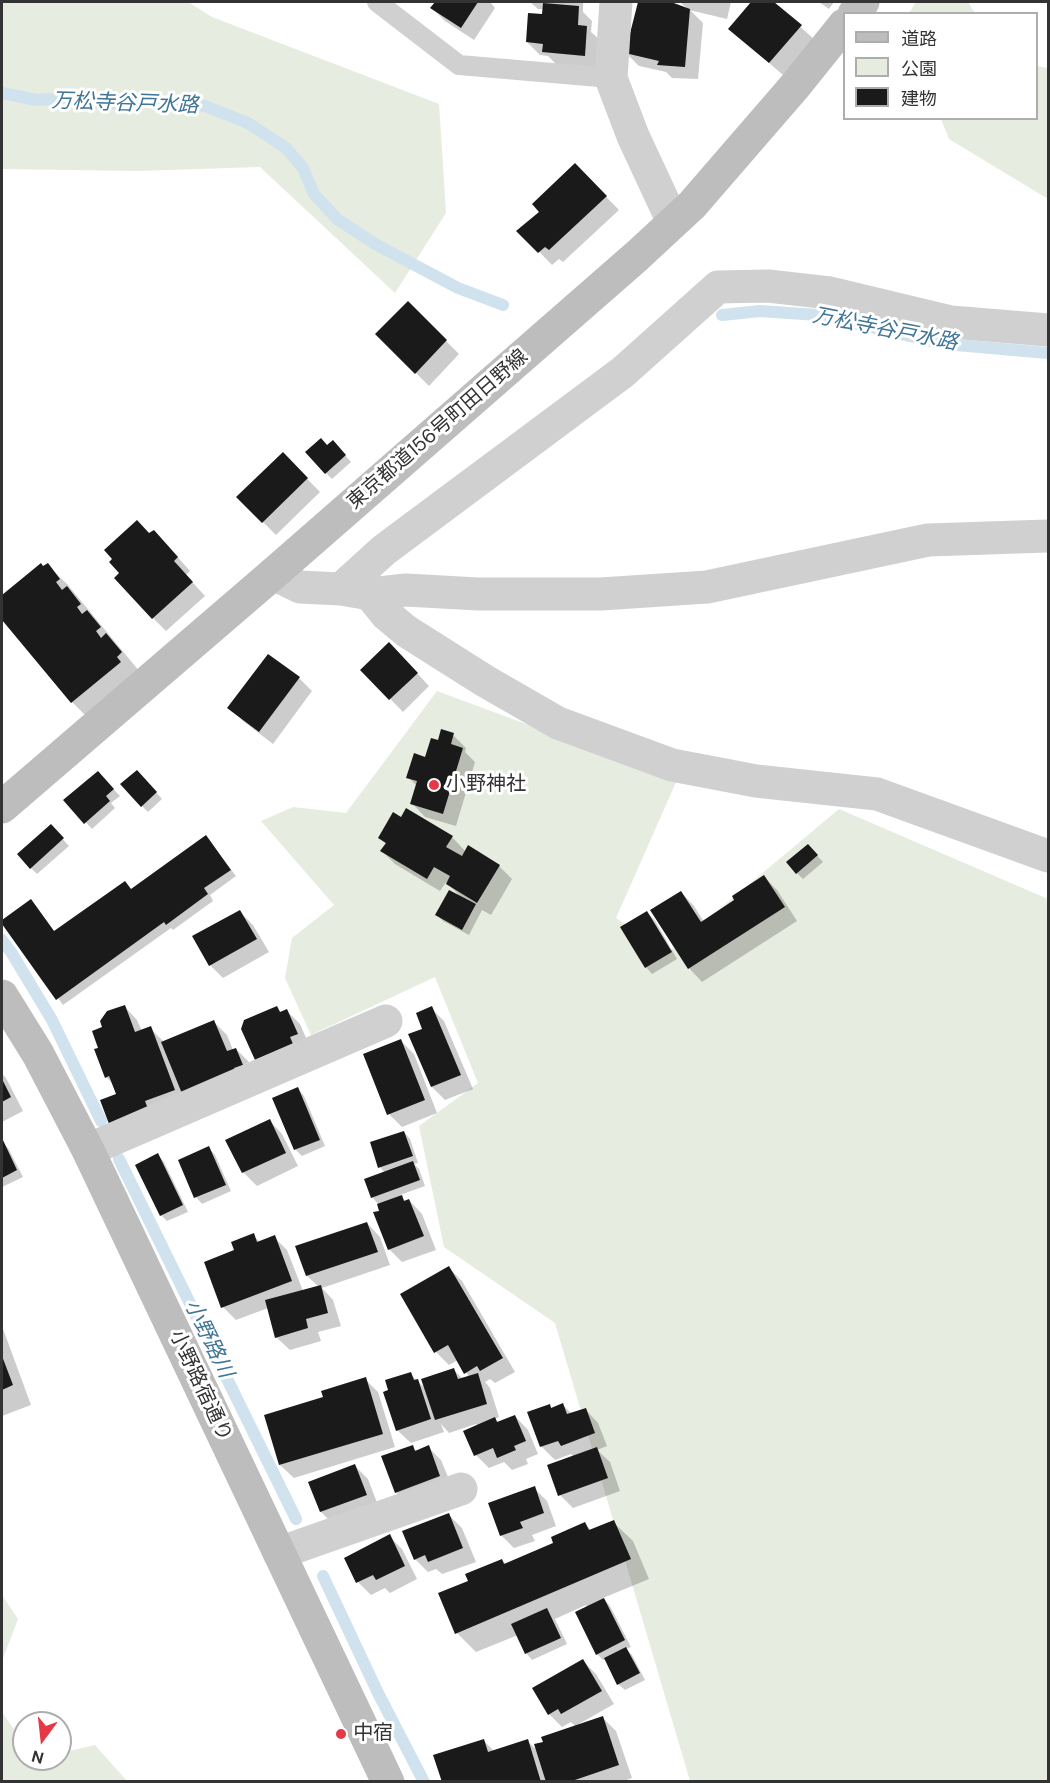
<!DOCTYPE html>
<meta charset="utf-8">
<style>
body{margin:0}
#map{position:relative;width:1050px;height:1783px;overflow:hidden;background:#fff;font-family:"DM Sans","Noto Sans JP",sans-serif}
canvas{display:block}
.frame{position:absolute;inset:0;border:3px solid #333;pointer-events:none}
.legend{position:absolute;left:843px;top:12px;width:195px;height:108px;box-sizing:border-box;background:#fff;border:2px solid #adadad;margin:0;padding:8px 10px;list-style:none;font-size:18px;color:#333}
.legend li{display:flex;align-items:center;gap:12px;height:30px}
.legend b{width:30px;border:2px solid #adadad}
.north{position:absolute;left:12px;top:1711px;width:60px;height:60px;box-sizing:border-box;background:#fff;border:2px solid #adadad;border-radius:50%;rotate:195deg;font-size:16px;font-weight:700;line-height:24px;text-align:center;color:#333}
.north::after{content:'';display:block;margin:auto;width:21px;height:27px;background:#e63946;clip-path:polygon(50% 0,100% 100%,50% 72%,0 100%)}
</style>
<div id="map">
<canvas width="1050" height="1783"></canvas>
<div class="frame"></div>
<ul class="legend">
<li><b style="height:8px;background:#bdbdbd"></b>道路</li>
<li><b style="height:16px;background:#e6ecdf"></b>公園</li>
<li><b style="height:16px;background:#1a1a1a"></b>建物</li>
</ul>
<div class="north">N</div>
</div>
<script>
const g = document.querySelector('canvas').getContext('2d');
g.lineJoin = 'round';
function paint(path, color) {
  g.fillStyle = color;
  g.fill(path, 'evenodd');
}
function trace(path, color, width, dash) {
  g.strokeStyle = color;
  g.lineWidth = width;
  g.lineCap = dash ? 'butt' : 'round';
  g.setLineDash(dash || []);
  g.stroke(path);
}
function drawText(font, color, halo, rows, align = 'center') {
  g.font = font + ' "DM Sans","Noto Sans JP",sans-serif';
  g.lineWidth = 6;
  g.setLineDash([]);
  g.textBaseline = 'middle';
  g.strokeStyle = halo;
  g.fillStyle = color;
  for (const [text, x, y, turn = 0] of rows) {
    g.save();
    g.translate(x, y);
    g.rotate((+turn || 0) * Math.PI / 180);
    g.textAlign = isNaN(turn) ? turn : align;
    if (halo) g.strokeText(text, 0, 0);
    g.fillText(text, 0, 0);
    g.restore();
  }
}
const green = new Path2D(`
 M2,2H188L212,17L439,104L446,213L395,293L260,167L138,171L2,169Z
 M916,2H968L975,13H909Z
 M1037,66L1048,68V199L949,139L941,119L1036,118Z
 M437,691L677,780L616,918L667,953L839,809L1048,899V1781H690L555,1323L444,1247L419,1126L478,1083L435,977L311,1035L285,978L292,938L334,905L261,821L293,807L346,813Z
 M2,1595L18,1619L2,1661Z
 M2,1712L24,1744V1759H60V1753L95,1745L127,1781H2Z`);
const shadow = new Path2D(`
 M437,2H490L495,8L474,40L445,21L432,8Z
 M530,2H583V12L592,21L591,32L600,40L598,68L557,65L548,56L540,55L527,42L543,15L544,9H538Z
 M639,2H666L690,10L703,23L698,79L672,78L666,72L639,66L626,53Z
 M680,2H731L727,19L689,10Z
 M753,2H772L814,39L783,75L730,29Z
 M819,2H834L829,9Z
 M575,165L619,210L563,262L559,259L552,265L519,231L541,212Z
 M408,303L459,354L429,386L377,334Z
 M327,446L339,448L351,462L332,479L326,473Z
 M283,454L320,492L276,535L238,497Z
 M150,535L167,545L190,571L186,575L205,596L166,631L153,618L121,573Z
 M41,565L44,568L47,565L67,584L140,672L91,721L72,702L2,617V597Z
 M402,657L429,686L403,712L362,670Z
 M299,678L312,691L273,744L243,721L229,707Z
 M453,735L466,748L465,752L475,762L456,826L425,817L412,803L417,786L408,777L439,742Z
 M89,778L91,780L104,779L120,796L111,803L115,808L92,829L65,800Z
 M144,778L162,799L148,812L142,806Z
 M51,826L69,846L37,874L31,868Z
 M206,837L236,876L210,895L213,901L173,930L171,928L63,1005L2,922L31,901L55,933L132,890Z
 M452,837L466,852L499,866L512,879L491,915L482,910L469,935L443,921L437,915L461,897L446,882L440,891L395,864L382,851L386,844L380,838Z
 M814,852L823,862L803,879L797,873Z
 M764,877L777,890L797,921L702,982L689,968L652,911L681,892L694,906L704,922L736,901Z
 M240,912L253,925L269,952L223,978L210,965Z
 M647,913L654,919L677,959L652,974L646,967Z
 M124,1006L137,1020L142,1031L150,1028L164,1042L214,1022L227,1035L233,1050L236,1049L249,1062L157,1115L118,1095L114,1085L106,1077L100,1048L104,1028Z
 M277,1008L282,1013L287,1011L300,1024L310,1047L302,1051L245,1021Z
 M431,1008L444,1021L473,1089L445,1100L432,1087L424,1030Z
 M401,1041L414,1054L437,1113L402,1127L389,1114Z
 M2,1074L6,1078L23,1111L2,1122Z
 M298,1089L304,1096L325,1146L302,1156L296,1150L274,1099Z
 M269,1120L282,1134L298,1166L257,1186L243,1172L227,1140Z
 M404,1132L410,1139L418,1163L414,1164L419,1169L425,1186L400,1195L406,1202L409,1200L422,1214L436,1250L402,1262L389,1249L379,1205L372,1197L385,1173L380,1167Z
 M2,1142L8,1148L23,1177L2,1187Z
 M209,1148L215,1155L231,1191L202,1204L196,1197Z
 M158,1155L164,1162L188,1212L167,1221L161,1215Z
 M367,1223L380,1237L390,1265L322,1288L333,1300L341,1326L318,1332L321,1341L290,1350L276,1337L268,1308L236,1320L223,1307L236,1251L253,1235L260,1242L274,1237L287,1250L303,1291L319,1287L307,1276L297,1247Z
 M449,1268L462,1281L515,1372L495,1383L490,1379L485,1382L490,1388L499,1417L495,1419L499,1423L515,1416L528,1430L538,1454L526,1459L528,1464L512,1470L504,1462L489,1468L476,1455L465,1431L477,1427L476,1424L449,1433L441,1424L444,1432L411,1443L397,1430L410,1374L426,1389L454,1370L463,1379L469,1377L458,1360L449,1365L436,1352Z
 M2,1326L31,1405L2,1416Z
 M365,1379L378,1392L395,1447L294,1478L280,1465L325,1398Z
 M563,1405L572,1414L585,1409L598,1423L607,1446L597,1450L610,1462L620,1491L573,1508L560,1495L574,1457L571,1454L555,1460L541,1446L549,1406L553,1409Z
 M412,1447L417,1451L428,1447L441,1460L453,1489L409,1505L396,1492Z
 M355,1466L368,1479L379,1508L334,1525L321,1512L310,1483Z
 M534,1488L547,1501L556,1526L532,1535L535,1541L514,1548L501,1535Z
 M449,1515L462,1528L476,1562L442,1574L436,1569L428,1572L415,1559Z
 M613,1522L633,1541L649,1579L603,1598L610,1606L631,1647L626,1649L632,1655L645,1680L625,1690L618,1684L606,1659L603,1660L597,1654L586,1605L555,1619L567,1644L532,1660L526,1653L518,1635L476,1652L457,1633L470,1581L502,1560L506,1564L555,1543L585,1524L592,1531Z
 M389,1536L402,1549L417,1579L390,1593L385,1588L371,1595L358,1582Z
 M583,1661L596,1674L614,1704L577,1725L603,1718L616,1731L632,1778L621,1782H443L484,1741L494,1751L527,1741L538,1751L576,1727L571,1722L562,1727L549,1714Z`);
const stream = new Path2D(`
 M2,93L36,100L73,98L104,104L135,101L205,106L248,123L286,148L303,168L314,194L337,219L375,244L458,288L503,305
 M722,315L760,311L818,315L944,344L1048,353
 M2,940L11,952L52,1020L101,1121
 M119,1159L296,1519
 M323,1576L378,1693L424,1782`);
const building = new Path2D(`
 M435,2H478L461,28L430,8Z
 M638,2H671L690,9L685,67L657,65L659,61L625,53Z
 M751,2H774L802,25L769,63L728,29Z
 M543,3L579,6L578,25L587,26L585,56L542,52L543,44L526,42L528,13L542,14Z
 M575,163L607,196L549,250L545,247L538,253L516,231L539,212L532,204Z
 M408,301L447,340L415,374L375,334Z
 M321,438L327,445L333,440L346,455L325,474L305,452Z
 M283,452L308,478L262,523L236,497Z
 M137,520L149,533L154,530L178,557L174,561L193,582L152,619L114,578L119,573L109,562L112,559L104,550Z
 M41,563L43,566L48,563L60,579L56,582L62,590L67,586L81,604L77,607L82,614L87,610L101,627L96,631L101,638L106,633L122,652L117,657L121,662L71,703L2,620V595Z
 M389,642L418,673L389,700L360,670Z
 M268,654L300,677L259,732L227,708Z
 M441,729L454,733L451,744L463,748L443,814L410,804L417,781L406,778L414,753L425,757L431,738L438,740Z
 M137,770L157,792L141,807L120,784Z
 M98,771L114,789L106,796L110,801L84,824L63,800Z
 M406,808L453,836L446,847L462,856L468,845L500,865L477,903L446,884L450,876L434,867L427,879L380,851L386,843L378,838L393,812L401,817Z
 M51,824L64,838L30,869L17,854Z
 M206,835L231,870L204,888L208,894L166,925L164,922L56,1000L2,924V920L31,899L54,931L125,881L131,889Z
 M808,844L818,855L796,874L786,862Z
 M764,875L785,907L688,969L650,910L681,891L701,922L734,900L732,896Z
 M449,890L476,904L462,930L435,915Z
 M240,910L257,939L209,966L192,936Z
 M647,911L672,952L645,968L620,927Z
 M125,1005L135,1032L151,1026L175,1090L145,1101L148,1109L109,1124L100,1100L116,1094L109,1076L105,1078L94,1049L98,1048L92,1031L102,1027L100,1021L107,1011Z
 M277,1006L280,1012L287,1009L298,1034L290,1037L293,1044L255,1060L241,1029L244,1020Z
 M432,1006L461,1075L431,1087L408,1034L422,1029L416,1013Z
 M214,1020L227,1051L236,1048L243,1065L234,1068L237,1074L183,1096L161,1042Z
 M401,1039L425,1100L387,1115L363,1054Z
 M2,1079L11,1097L2,1102Z
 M298,1087L320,1140L294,1150L272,1098Z
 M270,1119L286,1153L242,1173L225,1140Z
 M404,1131L413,1156L378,1168L370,1142Z
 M2,1138L17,1170L2,1178Z
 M209,1146L226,1185L194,1198L178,1160Z
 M158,1153L183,1205L160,1216L135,1165Z
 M413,1161L420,1180L371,1198L364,1179Z
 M402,1195L404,1201L409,1199L424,1236L388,1250L373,1212L379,1211L377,1204Z
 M367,1222L378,1252L306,1276L295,1246Z
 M254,1233L257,1242L275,1235L292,1281L221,1308L204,1262L234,1250L231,1242Z
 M449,1266L503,1358L480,1371L477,1366L464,1374L448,1345L434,1353L400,1294Z
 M321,1285L328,1313L306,1319L308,1328L275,1338L265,1300Z
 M2,1356L13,1385L2,1390Z
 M454,1368L458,1379L478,1373L487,1404L435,1420L421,1379Z
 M411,1372L414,1380L418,1379L431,1419L396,1431L383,1392L388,1390L385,1380Z
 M366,1377L383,1434L279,1465L264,1415L323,1397L321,1391Z
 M563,1403L567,1414L586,1408L595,1433L561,1446L558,1441L540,1447L527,1412L550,1404L551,1408Z
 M515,1415L526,1441L514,1446L516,1450L497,1458L493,1448L474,1456L463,1431L495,1417L497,1422Z
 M413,1445L415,1451L429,1445L440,1476L395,1493L381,1456Z
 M597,1447L608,1478L558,1496L547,1465Z
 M355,1464L367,1495L320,1512L308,1482Z
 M535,1486L544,1513L520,1522L523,1528L500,1536L488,1503Z
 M449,1513L463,1548L428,1562L425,1555L414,1560L402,1531Z
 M614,1520L631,1559L455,1634L438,1593L468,1581L465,1574L502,1559L504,1564L553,1543L551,1537L585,1522L589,1530Z
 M390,1534L405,1566L376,1580L373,1575L356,1583L344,1558Z
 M604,1598L625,1640L596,1655L575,1612Z
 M547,1608L561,1638L525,1654L511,1624Z
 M626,1647L640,1673L617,1685L604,1658Z
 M583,1659L602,1691L561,1714L558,1709L548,1715L532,1688Z
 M603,1716L619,1765L569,1782H546L534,1744L543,1742L541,1737Z
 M484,1739L488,1752L528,1739L541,1782H442L433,1755Z`);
const lane = new Path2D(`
 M377,2L459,65L611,78`);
const street = new Path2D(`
 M616,2L611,78L633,136L673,222
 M273,574L300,587L341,589L370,594L406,590L478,594H601L707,587L928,540L1048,536
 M341,589L384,550L623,372L718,287L768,286L830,293L951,322L1048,330
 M370,594L387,615L406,631L485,681L558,723L672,765L756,781L877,794L1048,856
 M88,1150L386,1021
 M279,1553L461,1489`);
const secondary = new Path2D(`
 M854,14L863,2
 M2,807L273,574L637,256L692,205L795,86L844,25
 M2,996L38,1054L88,1150L388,1782`);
const markers = [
 [434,785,6,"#e63946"],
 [341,1734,6,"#e63946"]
];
const streetNames = [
 ["東京都道156号町田日野線",438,430,-41],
 ["小野路宿通り",200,1386,65]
];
const poiNames = [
 ["小野神社",446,785],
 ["中宿",353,1734]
];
const waterNames = [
 ["万松寺谷戸水路",125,104,2],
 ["万松寺谷戸水路",885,330,11],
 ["小野路川",208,1339,64]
];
paint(green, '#e6ecdf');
paint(shadow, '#0003');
trace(stream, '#cfe2ee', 12);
paint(building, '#1a1a1a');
trace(lane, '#d0d0d0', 20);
trace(street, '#d0d0d0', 33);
trace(secondary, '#bdbdbd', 33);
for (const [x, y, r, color] of markers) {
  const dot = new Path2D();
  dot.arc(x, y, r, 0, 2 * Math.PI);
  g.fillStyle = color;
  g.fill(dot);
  trace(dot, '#fff', 2);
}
drawText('20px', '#333', '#fff', streetNames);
drawText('20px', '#333', '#fff', poiNames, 'left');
drawText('italic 21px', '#3f7597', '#fff', waterNames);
</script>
